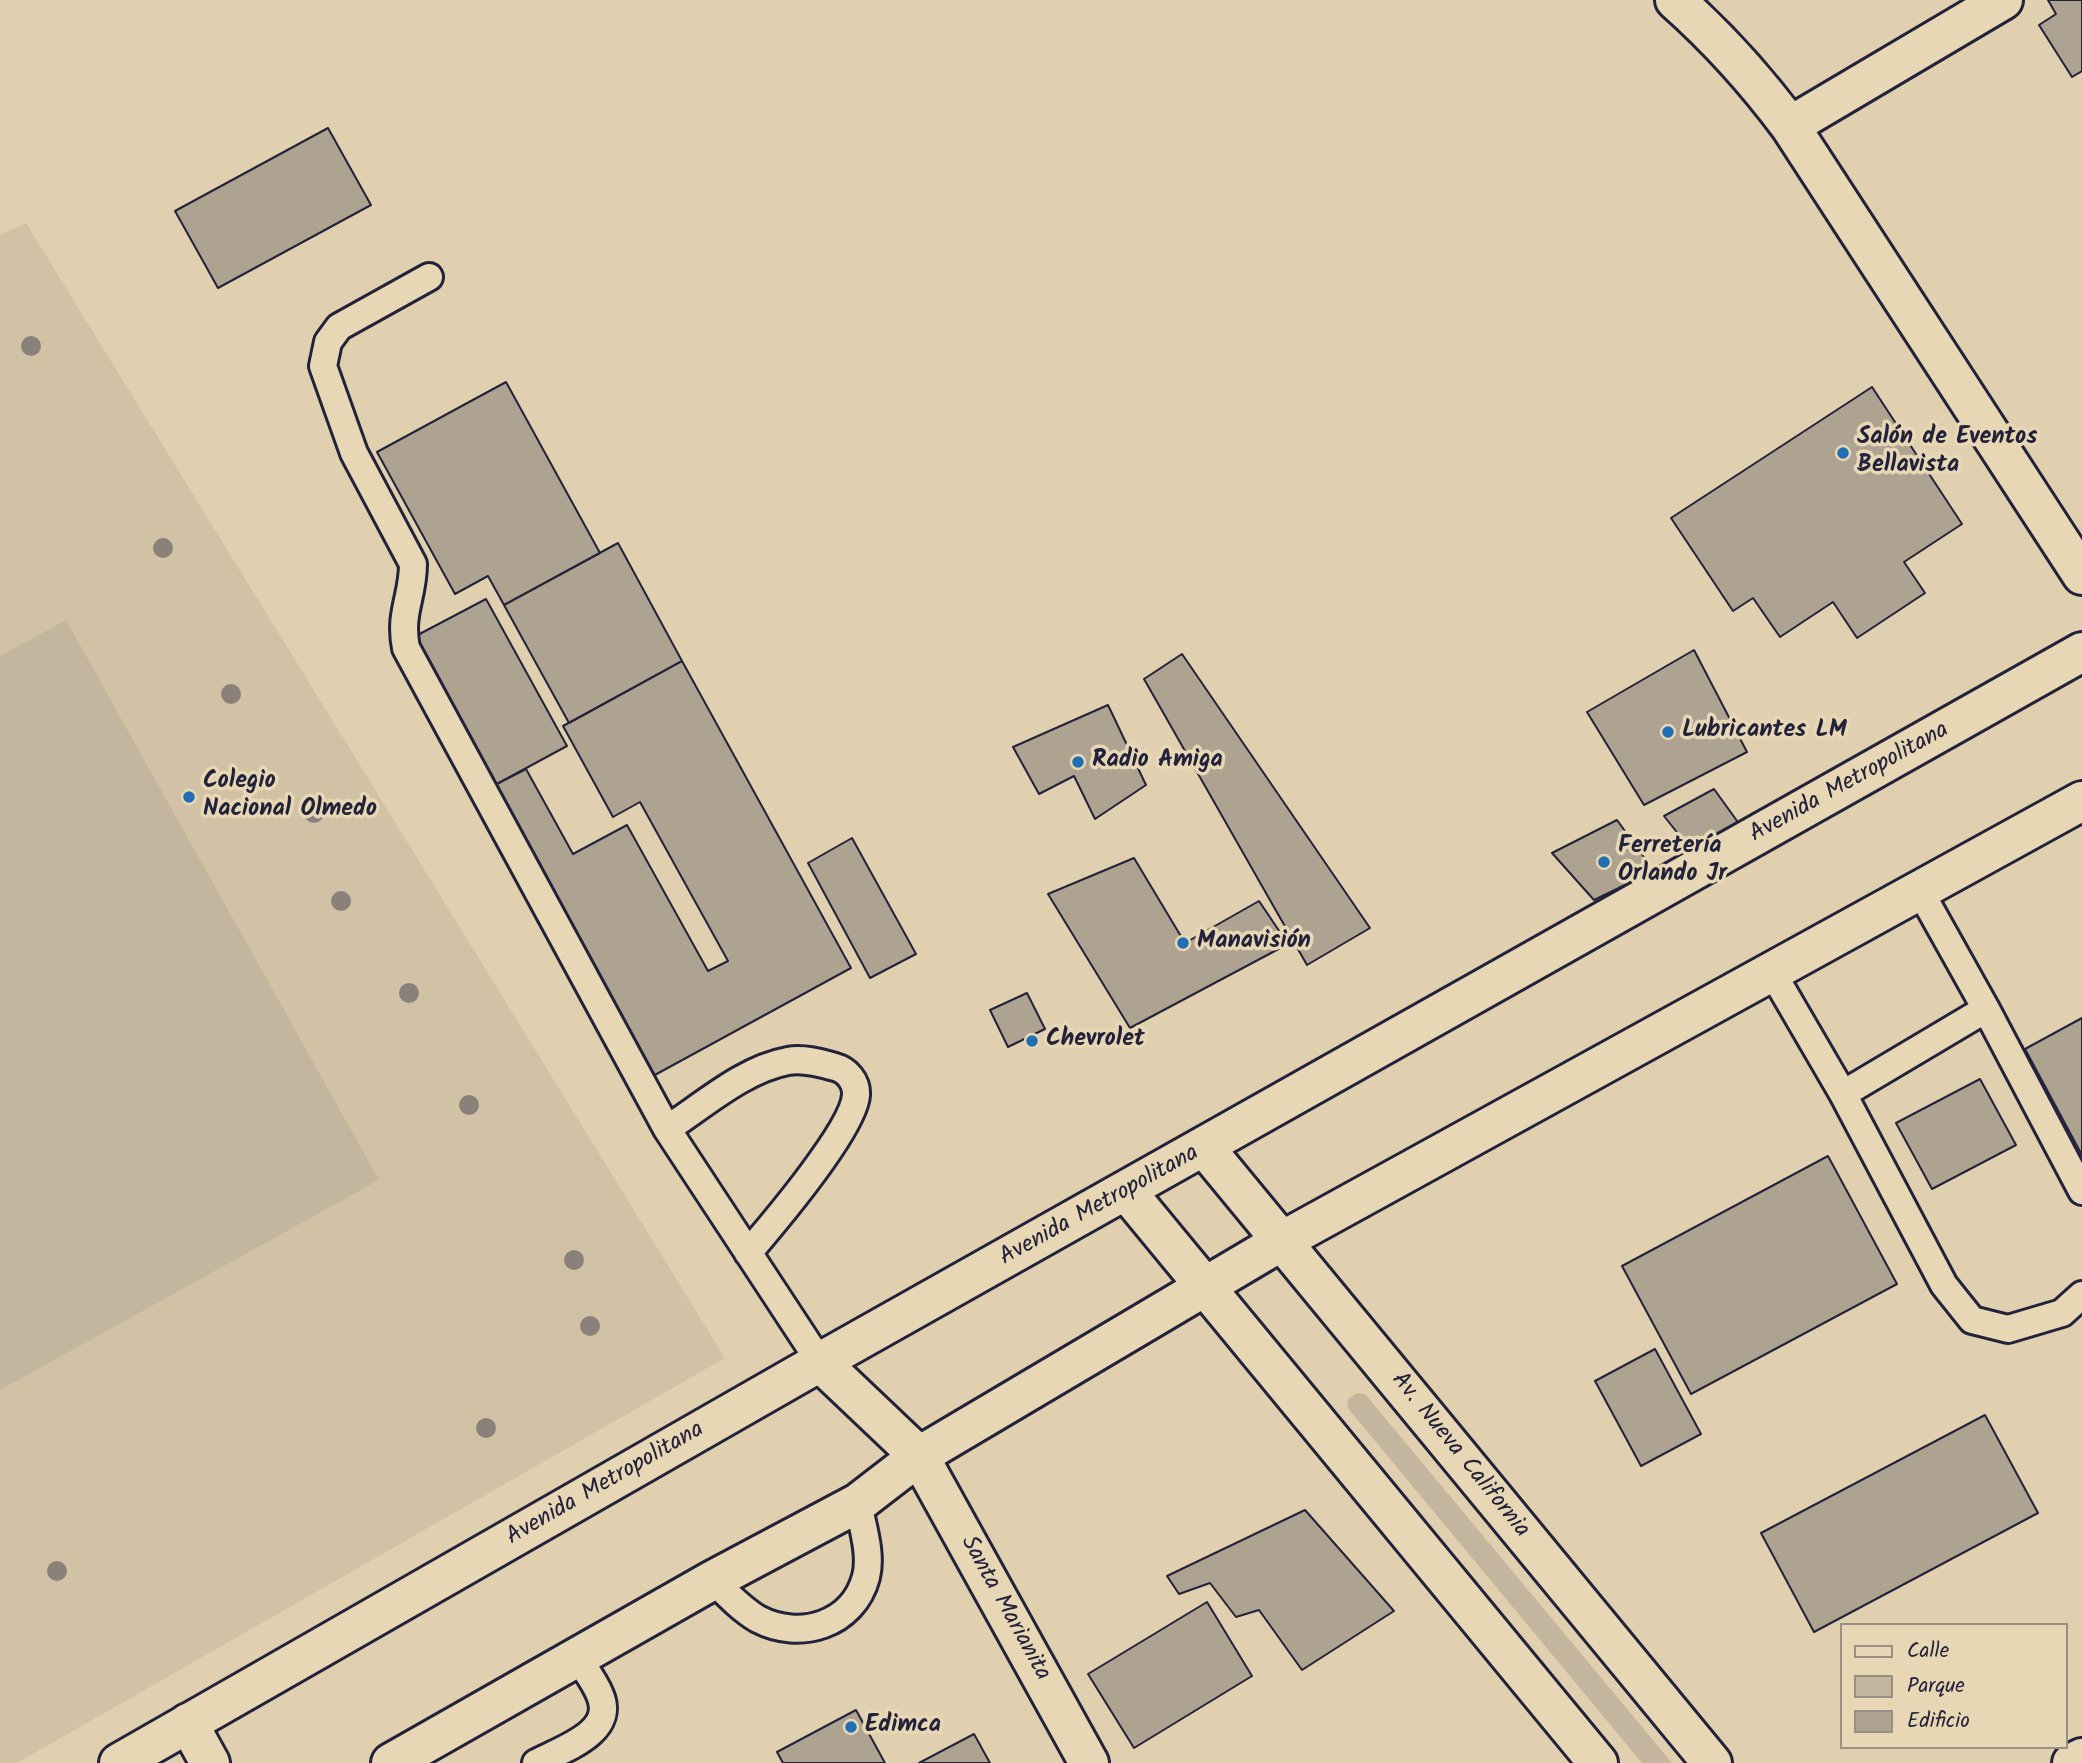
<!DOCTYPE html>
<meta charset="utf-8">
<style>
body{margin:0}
#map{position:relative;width:2082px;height:1763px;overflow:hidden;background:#e0d0af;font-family:Kalam,sans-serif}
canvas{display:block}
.legend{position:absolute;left:1840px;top:1623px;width:228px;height:126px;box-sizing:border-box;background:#e8d7b4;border:2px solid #998f84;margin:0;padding:9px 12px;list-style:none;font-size:21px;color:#22223b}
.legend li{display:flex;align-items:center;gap:14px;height:35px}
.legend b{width:35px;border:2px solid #998f84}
</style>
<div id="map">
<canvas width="2082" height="1763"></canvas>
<ul class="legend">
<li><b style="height:9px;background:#e8d7b4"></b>Calle</li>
<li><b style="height:19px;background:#c4b69e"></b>Parque</li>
<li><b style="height:19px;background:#aea291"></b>Edificio</li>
</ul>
</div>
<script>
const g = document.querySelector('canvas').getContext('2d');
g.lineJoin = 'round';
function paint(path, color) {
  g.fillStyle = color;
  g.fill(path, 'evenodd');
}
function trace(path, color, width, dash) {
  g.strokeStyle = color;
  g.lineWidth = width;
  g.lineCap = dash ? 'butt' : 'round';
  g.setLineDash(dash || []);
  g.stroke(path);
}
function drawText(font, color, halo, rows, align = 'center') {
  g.font = font + ' Kalam,sans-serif';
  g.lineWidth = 7;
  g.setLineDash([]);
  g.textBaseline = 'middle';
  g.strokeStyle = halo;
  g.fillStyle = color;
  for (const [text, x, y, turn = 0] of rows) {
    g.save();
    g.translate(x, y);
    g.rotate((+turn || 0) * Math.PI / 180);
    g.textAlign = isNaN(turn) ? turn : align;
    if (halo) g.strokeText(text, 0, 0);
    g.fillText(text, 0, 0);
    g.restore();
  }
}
const built = new Path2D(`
 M26,223L725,1358L17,1763H0V235Z`);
const green = new Path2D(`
 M66,620L379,1180L0,1390V656Z
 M1357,1393L1365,1394L1672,1763H1642L1347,1407L1348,1399Z`);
const building = new Path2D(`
 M2082,0V71L2072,77L2039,25L2056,14L2048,0Z
 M328,128L371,205L218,288L175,211Z
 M506,382L600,553L504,605L488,576L455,594L377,452Z
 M1872,387L1962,524L1904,562L1925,593L1857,638L1833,602L1780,637L1753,598L1733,611L1671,518Z
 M618,543L682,661L569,723L504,605Z
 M486,599L567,746L493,786L412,638Z
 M1694,650L1747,752L1644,805L1587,712Z
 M1182,654L1370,928L1307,965L1144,679Z
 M682,661L851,968L653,1076L493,786L526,769L573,854L627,825L708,971L728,961L640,802L613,817L563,726Z
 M1108,705L1146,785L1095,819L1074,776L1039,794L1013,747Z
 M1714,789L1740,825L1691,850L1664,816Z
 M1617,820L1654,871L1594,900L1552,853Z
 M852,838L916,954L870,978L808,863Z
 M1134,858L1185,943L1259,901L1288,944L1130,1028L1048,894Z
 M1027,993L1045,1029L1008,1047L990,1010Z
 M2082,1018V1155L2025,1049Z
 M1980,1079L2016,1145L1932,1189L1896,1123Z
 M1828,1156L1897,1284L1691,1394L1622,1266Z
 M1655,1349L1701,1434L1641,1466L1595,1381Z
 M1985,1415L2038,1513L1814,1632L1761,1533Z
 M1305,1510L1394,1611L1302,1670L1259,1610L1236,1617L1210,1583L1179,1594L1167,1576Z
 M1207,1602L1252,1676L1134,1748L1088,1674Z
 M856,1710L885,1763H783L777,1752Z
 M974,1734L990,1763H919Z`);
const lane = new Path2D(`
 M429,277L339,327L328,342L323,366L354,453L413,564C413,597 399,613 406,648L667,1129L820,1362
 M1772,972L1843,1094L1986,1009L1920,891
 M1986,1009L2082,1191
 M1843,1094L1944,1285L1972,1320L2008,1329L2062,1313L2082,1295
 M667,1129C704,1105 744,1069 788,1061C803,1058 821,1063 835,1067C847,1070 857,1082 856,1095C854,1129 772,1225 748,1253
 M713,1580C727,1594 741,1609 758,1619C800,1641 853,1625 866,1577C872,1554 862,1525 858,1503
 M536,1763C562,1749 616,1733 600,1695C595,1682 585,1669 577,1657`);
const street = new Path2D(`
 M1675,0C1719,39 1755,79 1790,126L2082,575
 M1790,126L2003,0
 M820,1362L919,1456L1089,1763
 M188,1723L210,1763
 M2072,1763L2082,1758`);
const secondary = new Path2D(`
 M1205,1148L1712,1763
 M1127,1192L1598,1763`);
const highway = new Path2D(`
 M119,1763L820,1362L2082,652
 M391,1763L713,1580L858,1503L919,1456L1282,1241L2082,801`);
const trees = [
 [31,346],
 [163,548],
 [231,694],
 [314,813],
 [341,901],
 [409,993],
 [469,1105],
 [574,1260],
 [590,1326],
 [486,1428],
 [57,1571]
];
const markers = [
 [1843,453,7,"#1f6fb2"],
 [1668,732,7,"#1f6fb2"],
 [1078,762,7,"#1f6fb2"],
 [189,797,7,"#1f6fb2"],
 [1604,862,7,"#1f6fb2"],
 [1183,943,7,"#1f6fb2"],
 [1032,1041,7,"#1f6fb2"],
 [851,1727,7,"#1f6fb2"]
];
const poiNames = [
 ["Salón de Eventos",1857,439],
 ["Bellavista",1857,467],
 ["Lubricantes LM",1682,732],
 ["Radio Amiga",1092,762],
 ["Colegio",203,783],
 ["Nacional Olmedo",203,811],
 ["Ferretería",1618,848],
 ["Orlando Jr",1618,876],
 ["Manavisión",1197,943],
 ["Chevrolet",1046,1041],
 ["Edimca",865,1727]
];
const streetNames = [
 ["Avenida Metropolitana",1850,784,-29],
 ["Avenida Metropolitana",1100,1207,-29],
 ["Av. Nueva California",1459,1456,51],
 ["Avenida Metropolitana",606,1485,-30],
 ["Santa Marianita",1004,1609,61]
];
paint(built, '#d1c2a6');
paint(green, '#c4b69e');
paint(building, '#aea291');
trace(building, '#22223b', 2);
trace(lane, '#22223b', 32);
trace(street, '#22223b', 44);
trace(secondary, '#22223b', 44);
trace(highway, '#22223b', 44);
trace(lane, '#e8d7b4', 26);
trace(street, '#e8d7b4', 38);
trace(secondary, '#e8d7b4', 38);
trace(highway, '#e8d7b4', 38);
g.fillStyle = '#89817a';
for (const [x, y] of trees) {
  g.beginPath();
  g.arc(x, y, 10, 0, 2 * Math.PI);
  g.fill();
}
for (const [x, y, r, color] of markers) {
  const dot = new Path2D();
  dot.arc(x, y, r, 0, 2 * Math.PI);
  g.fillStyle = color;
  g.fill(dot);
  trace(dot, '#e8d7b4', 2.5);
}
drawText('bold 24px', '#22223b', '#e8d7b4', poiNames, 'left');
drawText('24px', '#22223b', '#e8d7b4', streetNames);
</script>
